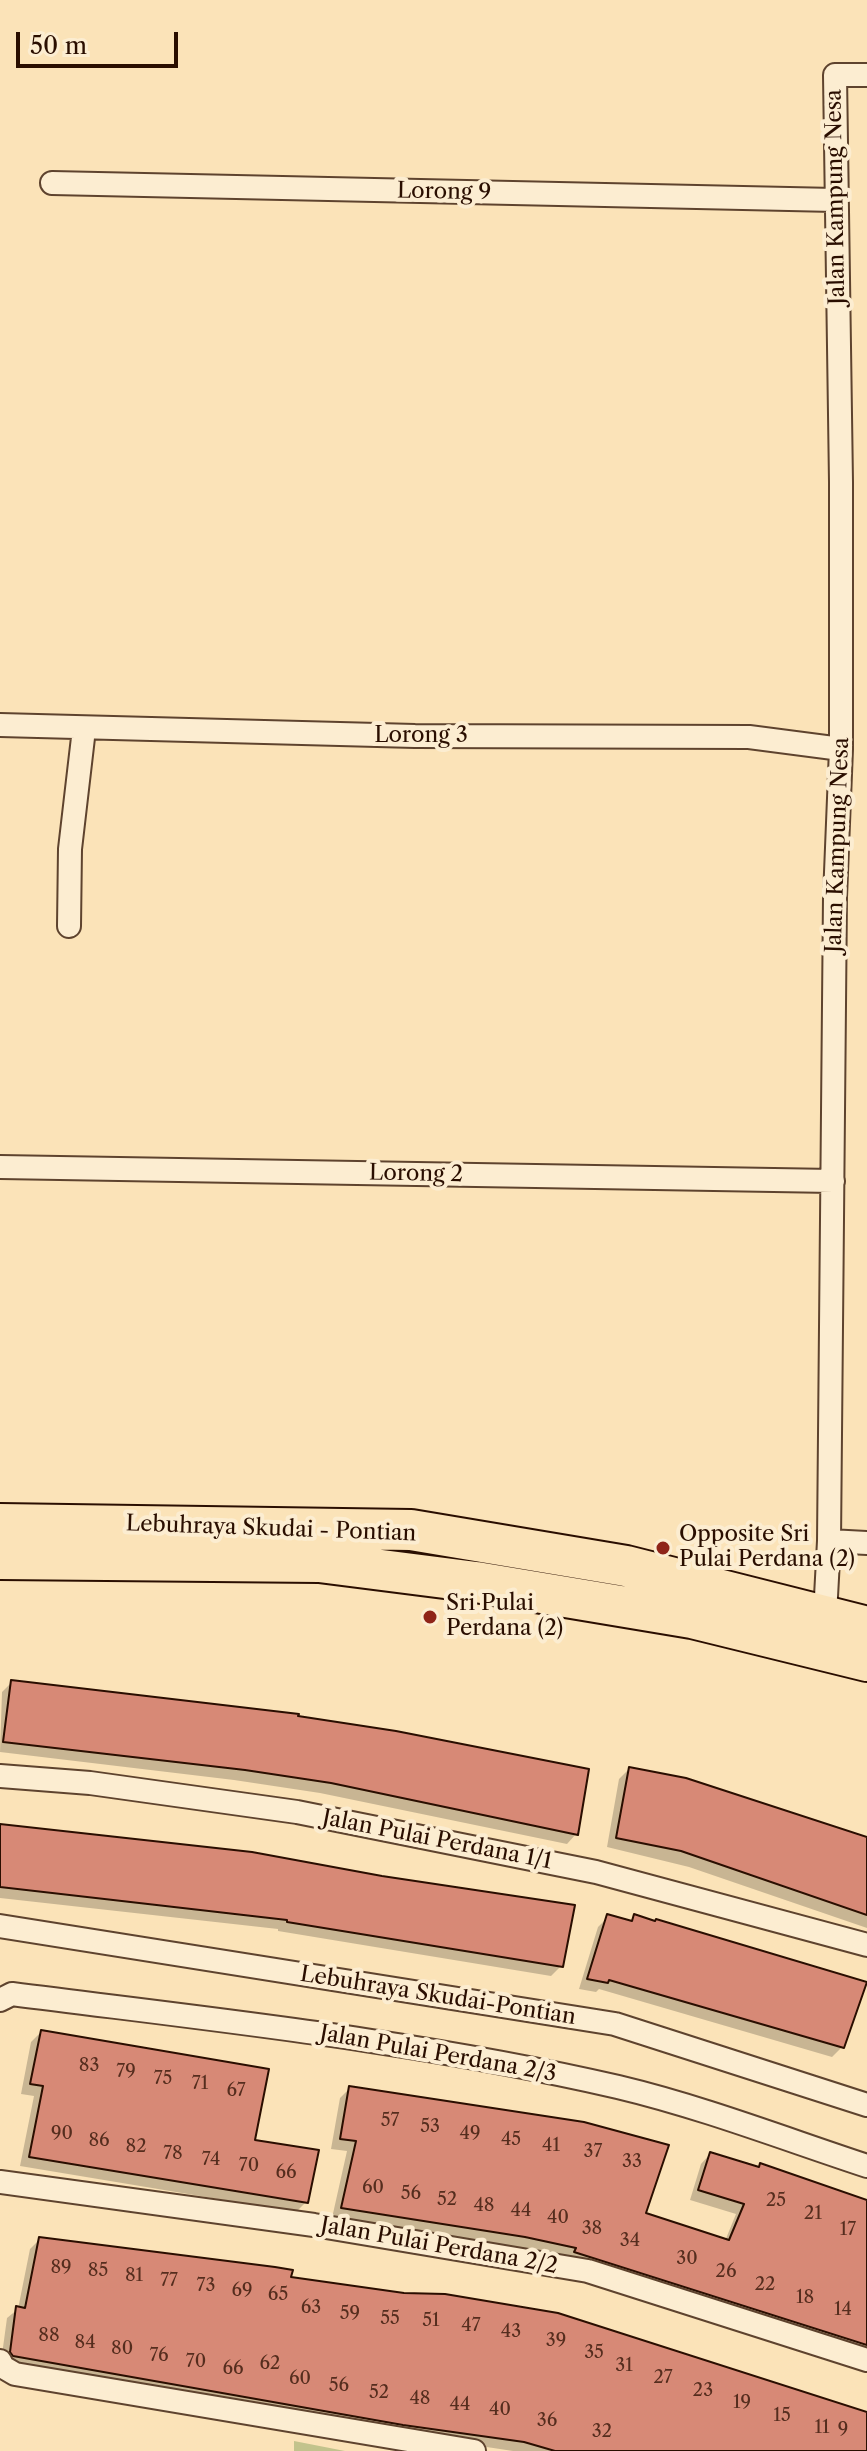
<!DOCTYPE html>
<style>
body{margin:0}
#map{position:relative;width:867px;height:2451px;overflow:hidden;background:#fbe3b8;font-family:"Libre Caslon Text",serif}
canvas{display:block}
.scale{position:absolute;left:16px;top:32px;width:162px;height:36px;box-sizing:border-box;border:4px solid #2a0e00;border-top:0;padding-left:10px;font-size:24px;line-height:28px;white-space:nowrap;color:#2a0e00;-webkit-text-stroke:6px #fcedd1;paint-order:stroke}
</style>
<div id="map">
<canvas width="867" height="2451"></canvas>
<div class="scale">50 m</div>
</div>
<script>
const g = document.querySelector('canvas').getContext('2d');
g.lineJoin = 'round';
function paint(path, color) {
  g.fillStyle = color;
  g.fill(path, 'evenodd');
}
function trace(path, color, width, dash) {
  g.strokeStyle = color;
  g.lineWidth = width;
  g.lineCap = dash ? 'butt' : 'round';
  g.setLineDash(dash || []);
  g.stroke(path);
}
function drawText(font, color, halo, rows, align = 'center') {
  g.font = font + ' "Libre Caslon Text",serif';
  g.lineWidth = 8;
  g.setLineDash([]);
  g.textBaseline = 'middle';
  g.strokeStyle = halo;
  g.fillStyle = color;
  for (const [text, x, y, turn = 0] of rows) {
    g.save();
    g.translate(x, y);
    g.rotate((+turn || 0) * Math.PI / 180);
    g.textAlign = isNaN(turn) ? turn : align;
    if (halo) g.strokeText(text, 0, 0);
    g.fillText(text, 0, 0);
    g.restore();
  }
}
const green = new Path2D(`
 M294,2441L345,2451H294Z`);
const shadow = new Path2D(`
 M12,1682L576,1834L567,1844L320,1793L234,1780L0,1752L2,1692Z
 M629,1769L867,1840V1928L689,1867L607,1847L619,1779Z
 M0,1826L561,1966L551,1976L278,1931V1929L0,1898Z
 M635,1916L842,2047L832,2057L599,1989L596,1992L579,1989L598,1927L608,1917L629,1922Z
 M41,2032L252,2141L306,2202L296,2212L20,2166L34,2096L21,2094L31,2042Z
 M350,2088L644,2215L725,2241L736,2214L690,2200L701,2164L710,2154L867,2202V2361L566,2262L332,2218L347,2151L331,2149L340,2098Z
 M40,2239L289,2279L867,2414V2451H513L335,2424L1,2362L7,2318L18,2309L30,2249Z`);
const building = new Path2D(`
 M11,1680L299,1714L298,1716L396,1731L589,1769L578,1835L331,1783L245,1770L3,1742Z
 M629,1767L686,1778L867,1837V1915L681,1851L616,1838Z
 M0,1824L252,1852L382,1876L575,1905L563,1967L287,1922V1920L0,1887Z
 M607,1914L632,1921L634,1914L655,1921L656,1919L867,1982L844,2048L609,1980L608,1983L587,1979Z
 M41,2030L269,2069L255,2140L319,2150L308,2203L29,2157L43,2086L30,2084Z
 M349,2086L584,2122L669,2145L646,2213L729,2240L744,2204L698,2190L710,2152L759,2167L760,2163L867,2200V2345L574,2252L576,2248L525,2237L341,2208L356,2141L340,2139Z
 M39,2237L275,2267L293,2270L291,2277L404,2293L445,2294L558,2313L867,2412V2451H555L524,2442L403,2425L13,2356L10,2352L16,2306L25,2308Z`);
const street = new Path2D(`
 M52,183L835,200
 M0,725L415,736L749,737L841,749
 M69,926L70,849L84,729
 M0,1167L833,1181
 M829,1541L867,1543
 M825,1615L829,1541L835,897L841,749V482L835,75H867
 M0,1776L90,1783L297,1812L596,1872L867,1945
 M0,1926L615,2024L867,2105
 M0,2000L12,1994C215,2020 419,2041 618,2087C702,2107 785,2139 867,2166
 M0,2182L314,2225L588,2271L867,2360
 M0,2361L3,2367L15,2374L474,2451`);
const highway = new Path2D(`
 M0,1524L411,1530L626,1566L867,1627
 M0,1559L319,1562L476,1582L692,1618L867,1661`);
const markers = [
 [663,1548,8,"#8f2418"],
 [430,1617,8,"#8f2418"]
];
const numberNames = [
 ["83",89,2066],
 ["79",126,2072],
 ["75",163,2079],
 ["71",200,2084],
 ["67",236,2091],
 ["57",390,2121],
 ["53",430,2127],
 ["90",62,2134],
 ["49",470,2134],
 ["45",511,2140],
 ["86",99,2141],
 ["41",551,2146],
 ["82",136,2147],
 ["37",593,2152],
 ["78",173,2154],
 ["74",211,2160],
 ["33",632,2162],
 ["70",249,2166],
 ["66",286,2173],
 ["60",373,2188],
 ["56",411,2194],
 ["52",447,2200],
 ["25",776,2201],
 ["48",484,2206],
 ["44",521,2211],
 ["21",813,2214],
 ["40",558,2218],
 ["38",592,2229],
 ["17",848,2230],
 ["34",630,2241],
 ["30",687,2259],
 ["89",61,2268],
 ["85",98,2271],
 ["26",726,2272],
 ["81",134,2276],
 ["77",169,2281],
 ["22",765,2285],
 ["73",206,2286],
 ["69",242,2291],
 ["65",278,2295],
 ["18",805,2298],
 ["63",311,2308],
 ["14",843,2310],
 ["59",350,2314],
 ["55",390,2319],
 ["51",431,2321],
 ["47",471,2326],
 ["43",511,2332],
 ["88",49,2336],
 ["39",556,2341],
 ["84",85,2343],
 ["80",122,2349],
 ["35",594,2353],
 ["76",159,2356],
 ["70",196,2362],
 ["62",270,2364],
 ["31",624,2366],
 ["66",233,2369],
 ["27",663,2378],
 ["60",300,2379],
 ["56",339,2386],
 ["23",703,2391],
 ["52",379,2393],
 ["48",420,2399],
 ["19",742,2403],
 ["44",460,2405],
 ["40",500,2410],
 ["15",782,2416],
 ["36",547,2421],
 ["11",822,2428],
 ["9",843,2430],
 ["32",602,2432]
];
const streetNames = [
 ["Lorong 9",444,192,1],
 ["Jalan Kampung Nesa",836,197,-91],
 ["Lorong 3",421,736],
 ["Jalan Kampung Nesa",838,845,-88],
 ["Lorong 2",416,1174,1],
 ["Lebuhraya Skudai - Pontian",271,1529,2],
 ["Jalan Pulai Perdana 1/1",437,1840,11],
 ["Lebuhraya Skudai-Pontian",438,1996,9],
 ["Jalan Pulai Perdana 2/3",438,2054,10],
 ["Jalan Pulai Perdana 2/2",439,2246,10]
];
const poiNames = [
 ["Opposite Sri",679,1535],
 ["Pulai Perdana (2)",679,1560],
 ["Sri Pulai",446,1604],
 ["Perdana (2)",446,1629]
];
paint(green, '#c2c38c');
paint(shadow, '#0003');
paint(building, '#d78976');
trace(building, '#2a0e00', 2);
trace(street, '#5e432e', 26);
trace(highway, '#2a0e00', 44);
trace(street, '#fcedd1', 22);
trace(highway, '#fbe3b8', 40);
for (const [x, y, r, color] of markers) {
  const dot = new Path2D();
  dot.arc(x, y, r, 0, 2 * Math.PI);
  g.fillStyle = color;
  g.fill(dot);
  trace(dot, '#fcedd1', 3);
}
drawText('18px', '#552d1e', null, numberNames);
drawText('22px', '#2a0e00', '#fcedd1', streetNames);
drawText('22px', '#2a0e00', '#fcedd1', poiNames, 'left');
</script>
